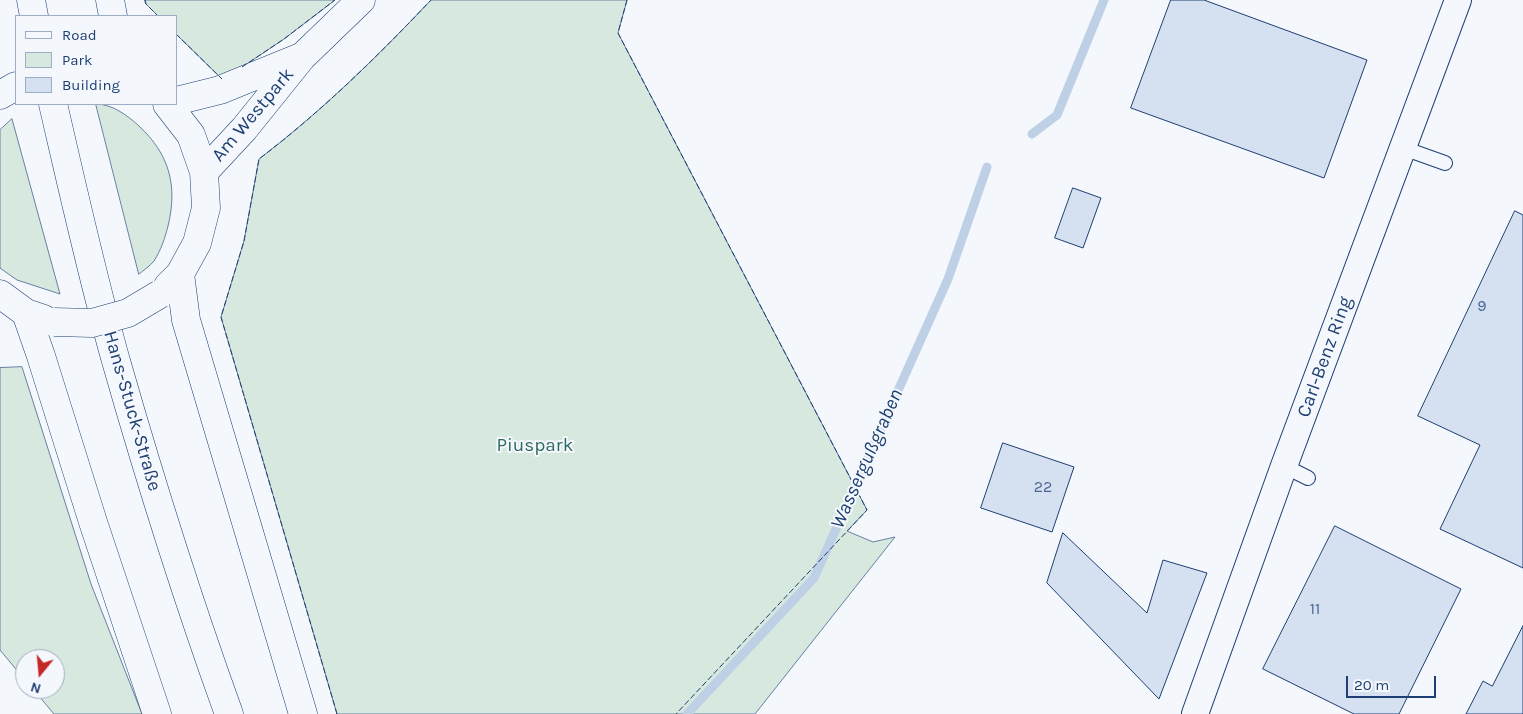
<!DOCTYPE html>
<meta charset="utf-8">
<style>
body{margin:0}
#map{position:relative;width:1523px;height:714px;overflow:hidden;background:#f4f7fb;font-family:Karla,sans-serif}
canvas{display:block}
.legend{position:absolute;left:15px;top:15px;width:162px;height:90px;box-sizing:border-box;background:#f4f7fb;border:1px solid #9eadc5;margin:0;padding:6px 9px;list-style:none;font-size:15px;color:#1d3f73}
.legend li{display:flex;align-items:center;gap:10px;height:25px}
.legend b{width:25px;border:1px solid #9eadc5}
.north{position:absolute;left:15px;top:649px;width:50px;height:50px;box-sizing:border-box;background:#f4f7fb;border:1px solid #9eadc5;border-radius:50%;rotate:197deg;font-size:14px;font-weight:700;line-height:20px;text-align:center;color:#1d3f73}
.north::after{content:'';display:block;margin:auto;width:18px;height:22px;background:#c62828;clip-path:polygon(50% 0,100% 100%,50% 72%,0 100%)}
.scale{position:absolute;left:1346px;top:676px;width:90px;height:22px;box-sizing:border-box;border:2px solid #1d3f73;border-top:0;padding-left:6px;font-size:15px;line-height:18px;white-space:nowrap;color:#1d3f73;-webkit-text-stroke:4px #f4f7fb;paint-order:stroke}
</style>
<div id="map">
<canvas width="1523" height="714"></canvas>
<ul class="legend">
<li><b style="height:6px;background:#f4f7fb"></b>Road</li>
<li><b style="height:14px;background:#d7e8df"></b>Park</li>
<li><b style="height:14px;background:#d5e0f0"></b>Building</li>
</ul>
<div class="north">N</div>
<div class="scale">20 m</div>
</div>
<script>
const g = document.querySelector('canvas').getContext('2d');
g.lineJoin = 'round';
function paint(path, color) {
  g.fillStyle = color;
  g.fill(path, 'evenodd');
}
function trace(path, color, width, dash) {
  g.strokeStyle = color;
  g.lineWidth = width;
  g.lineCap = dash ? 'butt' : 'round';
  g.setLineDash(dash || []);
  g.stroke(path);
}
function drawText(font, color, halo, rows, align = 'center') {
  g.font = font + ' Karla,sans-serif';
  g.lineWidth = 4;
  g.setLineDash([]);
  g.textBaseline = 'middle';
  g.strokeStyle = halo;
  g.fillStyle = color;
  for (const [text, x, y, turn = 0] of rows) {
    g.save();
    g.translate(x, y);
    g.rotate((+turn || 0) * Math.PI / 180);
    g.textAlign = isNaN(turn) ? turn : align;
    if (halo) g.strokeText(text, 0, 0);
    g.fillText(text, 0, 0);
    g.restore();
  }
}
const green = new Path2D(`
 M145,0H335L284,39L223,80L176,34V16H158L146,4Z
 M431,0H627L618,33L867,510L847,531L873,542L895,537L755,714H337L221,317L244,241L259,159C322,111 377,57 431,0Z
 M96,104C112,104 127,115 139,126C169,154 178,185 168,226C165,238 161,250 154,261C150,266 144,270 139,274Z
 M12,119L60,294L17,280L0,268V130Z
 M22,367L91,584L142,714H54L33,689H55V659H25V680L0,650V368Z`);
const stream = new Path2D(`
 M1032,134L1057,115L1104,0
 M687,714L814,578L948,279L987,167`);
const building = new Path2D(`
 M1171,0H1204L1367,60L1324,178L1131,108Z
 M1073,188L1101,198L1083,248L1055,238Z
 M1515,211L1523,215V568L1440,529L1480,445L1418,416Z
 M1003,443L1074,467L1052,532L981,508Z
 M1335,526L1461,589L1399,714H1354L1263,669Z
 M1063,533L1147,613L1163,560L1207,573L1159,699L1047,583Z
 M1523,626V714H1466L1483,681L1492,686Z`);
const lane = new Path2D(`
 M1403,148L1445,163
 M1284,466L1308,478`);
const street = new Path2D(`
 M1195,714L1284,466L1458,0`);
const secondary = new Path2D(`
 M31,0L34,16
 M110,0L113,16
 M0,95L16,86
 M176,101L220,90L301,57
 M53,104C73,190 92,276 116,361C150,480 187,598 229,714
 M167,104L191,135L204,172L206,208L197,243L180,274L168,286
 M204,172L244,129L302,57L361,0
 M180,274L186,320L303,714
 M0,294L26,313L44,319
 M26,313L41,356L93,522L157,714`);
const secondaryBridge = new Path2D(`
 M54,322L92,323L128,313L160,294`);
const fence = new Path2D(`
 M145,0L146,4L158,16
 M627,0L618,33L867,510L676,714
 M176,34L222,79
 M242,67L284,39L335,0
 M337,714L221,317L244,241L259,159C322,111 377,57 431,0`);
const numberNames = [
 ["9",1482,306],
 ["22",1043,487],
 ["11",1315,609]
];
const streetNames = [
 ["Am Westpark",253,115,-50],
 ["Carl-Benz Ring",1325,357,-70],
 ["Hans-Stuck-Straße",132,411,74]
];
const parkNames = [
 ["Piuspark",535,446]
];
const waterNames = [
 ["Wassergußgraben",867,459,-66]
];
paint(green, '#d7e8df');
trace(green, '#687fa3', 1);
trace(stream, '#bed0e5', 9);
paint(building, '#d5e0f0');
trace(building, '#1d3f73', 1);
trace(lane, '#1d3f73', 16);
trace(street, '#1d3f73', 28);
trace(secondary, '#1d3f73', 29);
trace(lane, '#f4f7fb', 14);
trace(street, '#f4f7fb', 26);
trace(secondary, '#f4f7fb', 28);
trace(secondaryBridge, '#1d3f73', 29, []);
trace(secondaryBridge, '#f4f7fb', 28);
trace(fence, '#1d3f73', 1, [6, 2.5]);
drawText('16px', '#4b6792', null, numberNames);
drawText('19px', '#1d3f73', '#f4f7fb', streetNames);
drawText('19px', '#2c6c60', '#f4f7fb', parkNames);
drawText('italic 20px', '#1d3f73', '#f4f7fb', waterNames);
</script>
